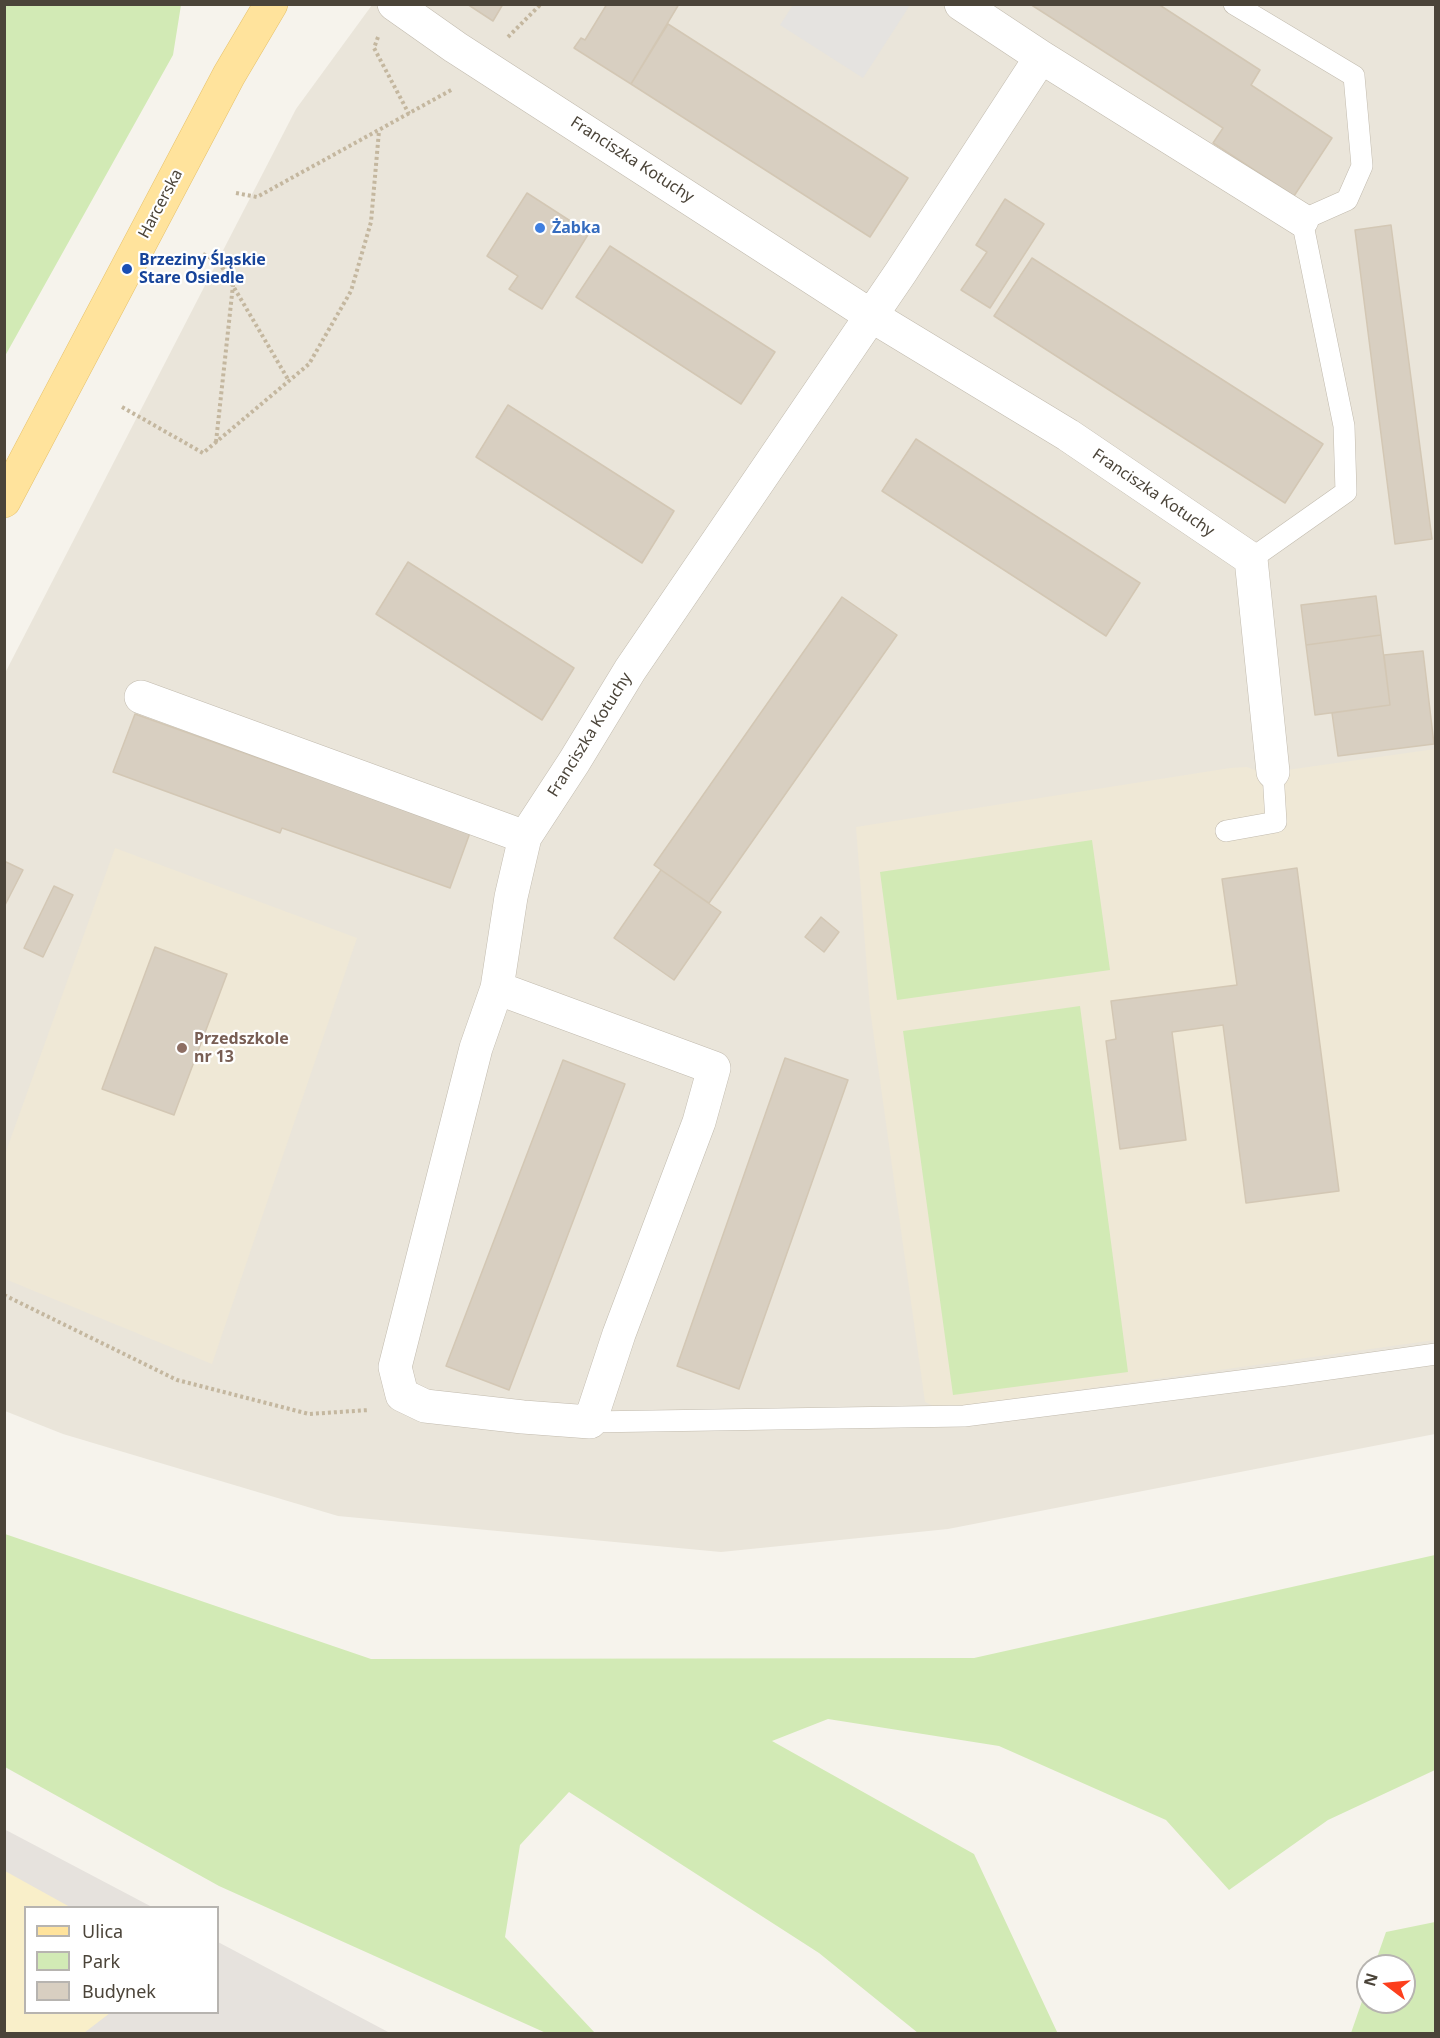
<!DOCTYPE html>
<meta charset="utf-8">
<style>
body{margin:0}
#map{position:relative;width:1440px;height:2038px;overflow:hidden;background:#f6f3ec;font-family:"Noto Sans",sans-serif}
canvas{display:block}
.frame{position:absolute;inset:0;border:6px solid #4b4439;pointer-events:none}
.legend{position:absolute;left:24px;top:1906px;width:195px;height:108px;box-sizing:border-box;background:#fff;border:2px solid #b7b4b0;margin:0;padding:8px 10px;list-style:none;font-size:18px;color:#4b4439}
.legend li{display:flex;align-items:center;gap:12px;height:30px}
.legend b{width:30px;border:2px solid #b7b4b0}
.north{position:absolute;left:1356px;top:1954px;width:60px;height:60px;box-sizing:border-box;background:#fff;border:2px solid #b7b4b0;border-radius:50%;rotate:286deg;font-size:16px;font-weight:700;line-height:24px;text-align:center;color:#4b4439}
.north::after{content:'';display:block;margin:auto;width:21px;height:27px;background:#fc3f1d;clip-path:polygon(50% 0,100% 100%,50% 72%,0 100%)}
</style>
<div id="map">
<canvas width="1440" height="2038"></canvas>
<div class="frame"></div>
<ul class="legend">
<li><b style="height:8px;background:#ffe39c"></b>Ulica</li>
<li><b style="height:16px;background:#d2eab5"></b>Park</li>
<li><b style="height:16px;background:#d8cfc1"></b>Budynek</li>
</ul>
<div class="north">N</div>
</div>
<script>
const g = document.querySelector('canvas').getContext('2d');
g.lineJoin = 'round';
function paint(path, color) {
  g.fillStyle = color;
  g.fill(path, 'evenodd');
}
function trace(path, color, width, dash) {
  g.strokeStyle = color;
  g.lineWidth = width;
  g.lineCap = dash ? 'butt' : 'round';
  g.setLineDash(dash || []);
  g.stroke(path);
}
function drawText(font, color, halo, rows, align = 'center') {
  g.font = font + ' "Noto Sans",sans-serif';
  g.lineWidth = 4.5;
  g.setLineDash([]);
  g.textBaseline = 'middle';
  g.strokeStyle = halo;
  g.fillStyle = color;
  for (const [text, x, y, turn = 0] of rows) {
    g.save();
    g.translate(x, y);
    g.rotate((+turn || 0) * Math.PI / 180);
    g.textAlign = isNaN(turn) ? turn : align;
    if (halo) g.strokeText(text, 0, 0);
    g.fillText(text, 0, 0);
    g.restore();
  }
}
const residential = new Path2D(`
 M372,5H1435V1434L948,1529L721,1552L338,1516L63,1434L5,1411L4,675L296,109Z`);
const industrial = new Path2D(`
 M4,1829L152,1907L26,1908V2012H218V1942L390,2033H5Z`);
const education = new Path2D(`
 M1435,749V1340L940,1409L925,1402L870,1009L856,827L1230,768L1247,767L1263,773L1273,772Z
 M115,848L357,938L212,1364L5,1279L4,1157Z`);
const green = new Path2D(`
 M5,4L181,5L173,55L5,356Z
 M1092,840L1110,970L897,1000L880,872Z
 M1080,1006L1128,1372L953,1395L903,1031Z
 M5,1534L371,1659L974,1658L1435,1555V1770L1328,1820L1229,1890L1166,1820L999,1746L828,1719L772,1741L974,1854L1058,2034L918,2033L819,1953L569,1792L520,1845L505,1937L595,2033H546L219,1886L5,1767Z
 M1435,1922V2033H1351L1368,1984V2002H1404V1966H1374L1386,1932Z`);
const sand = new Path2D(`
 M5,1871L70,1907L26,1908V2012L110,2013L84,2033H5Z`);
const parking = new Path2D(`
 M793,5V4L910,5L863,78L780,25Z`);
const building = new Path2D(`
 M467,4H503L493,21Z
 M607,4H679L631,84L574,48L581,38L585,40Z
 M1030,4H1158L1260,70L1251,85L1332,138L1294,196L1213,143L1223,128Z
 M668,24L908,178L870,237L631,84Z
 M527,193L589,233L542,309L509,289L518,276L487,256Z
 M1005,199L1044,224L990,308L961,290L987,252L976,245Z
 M1391,225L1432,539L1395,544L1355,230Z
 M610,246L775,352L741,404L576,297Z
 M1032,258L1323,444L1285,503L994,316Z
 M508,405L674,511L642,563L476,457Z
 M916,439L1140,583L1106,636L882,491Z
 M408,562L574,668L542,720L376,614Z
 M1376,596L1381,635L1306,645L1301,605Z
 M842,597L897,635L709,903L654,865Z
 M1381,635L1390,705L1315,715L1306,645Z
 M1423,651L1434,744L1338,756L1332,713L1390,705L1384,655Z
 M135,714L303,774L304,769L471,830L450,888L282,828L280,833L113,772Z
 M4,861L23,870L4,907Z
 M1297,868L1339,1191L1246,1203L1223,1025L1172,1032L1186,1140L1120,1149L1106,1041L1116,1039L1111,1001L1237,985L1222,879Z
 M661,870L721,912L674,980L614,938Z
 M54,886L73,895L43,957L24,948Z
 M821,917L839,932L824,952L805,937Z
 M155,947L227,974L174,1115L102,1089Z
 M785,1058L848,1080L739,1389L677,1366Z
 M563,1060L625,1084L509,1390L446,1366Z`);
const path = new Path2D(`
 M378,37L374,48L409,114
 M508,37L541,4
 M236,193L257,197L453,89
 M203,254L219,262L289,381
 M122,407L203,453L309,364L351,291L371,222L379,131
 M216,442L233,285
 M4,1295L177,1380L309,1414L369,1410`);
const lane = new Path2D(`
 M1234,4L1354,76L1362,166L1347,200L1302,220L1344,426L1346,492L1251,559
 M1226,831L1276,822L1273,772
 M590,1422L964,1416L1287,1375L1436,1354`);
const street = new Path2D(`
 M394,4L455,47L870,315L1068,435L1251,559L1273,772
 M1041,57L1302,220
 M141,697L525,837
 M497,988L476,1048L395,1367L402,1395L425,1406L523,1417L590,1422L619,1334L699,1122L714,1068L497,988L511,897L525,837L574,762L630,670L901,272L1041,57L961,4`);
const primary = new Path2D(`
 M4,501L229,75L271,4`);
const markers = [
 [540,228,6,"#3f7fe0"],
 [127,269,6,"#1a4fb4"],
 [182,1048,6,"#8d6e63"]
];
const streetNames = [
 ["Franciszka Kotuchy",632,160,33],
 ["Harcerska",161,204,-62],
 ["Franciszka Kotuchy",1153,493,34],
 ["Franciszka Kotuchy",590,735,-58]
];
const shopNames = [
 ["Żabka",552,228]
];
const transitNames = [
 ["Brzeziny Śląskie",139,260],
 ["Stare Osiedle",139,278]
];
const educationNames = [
 ["Przedszkole",194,1039],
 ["nr 13",194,1057]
];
paint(residential, '#eae5da');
paint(industrial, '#e6e2dd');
paint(education, '#efe8d6');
paint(green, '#d2eab5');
paint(sand, '#f9efc9');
paint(parking, '#e5e3e0');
paint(building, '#d8cfc1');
trace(building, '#d3c7b4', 1.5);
trace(lane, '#c2bbae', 22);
trace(street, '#c2bbae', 34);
trace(primary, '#e6c16a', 34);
trace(path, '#c4b79f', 4, [3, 3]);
trace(lane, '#fff', 21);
trace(street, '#fff', 33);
trace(primary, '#ffe39c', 33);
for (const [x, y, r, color] of markers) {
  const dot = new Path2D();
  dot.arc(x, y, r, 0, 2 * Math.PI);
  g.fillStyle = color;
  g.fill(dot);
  trace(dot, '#fff', 2);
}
drawText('16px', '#4b4439', '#fff', streetNames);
drawText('bold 16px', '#366cbe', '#fff', shopNames, 'left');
drawText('bold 16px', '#164399', '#fff', transitNames, 'left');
drawText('bold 16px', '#785e54', '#fff', educationNames, 'left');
</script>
